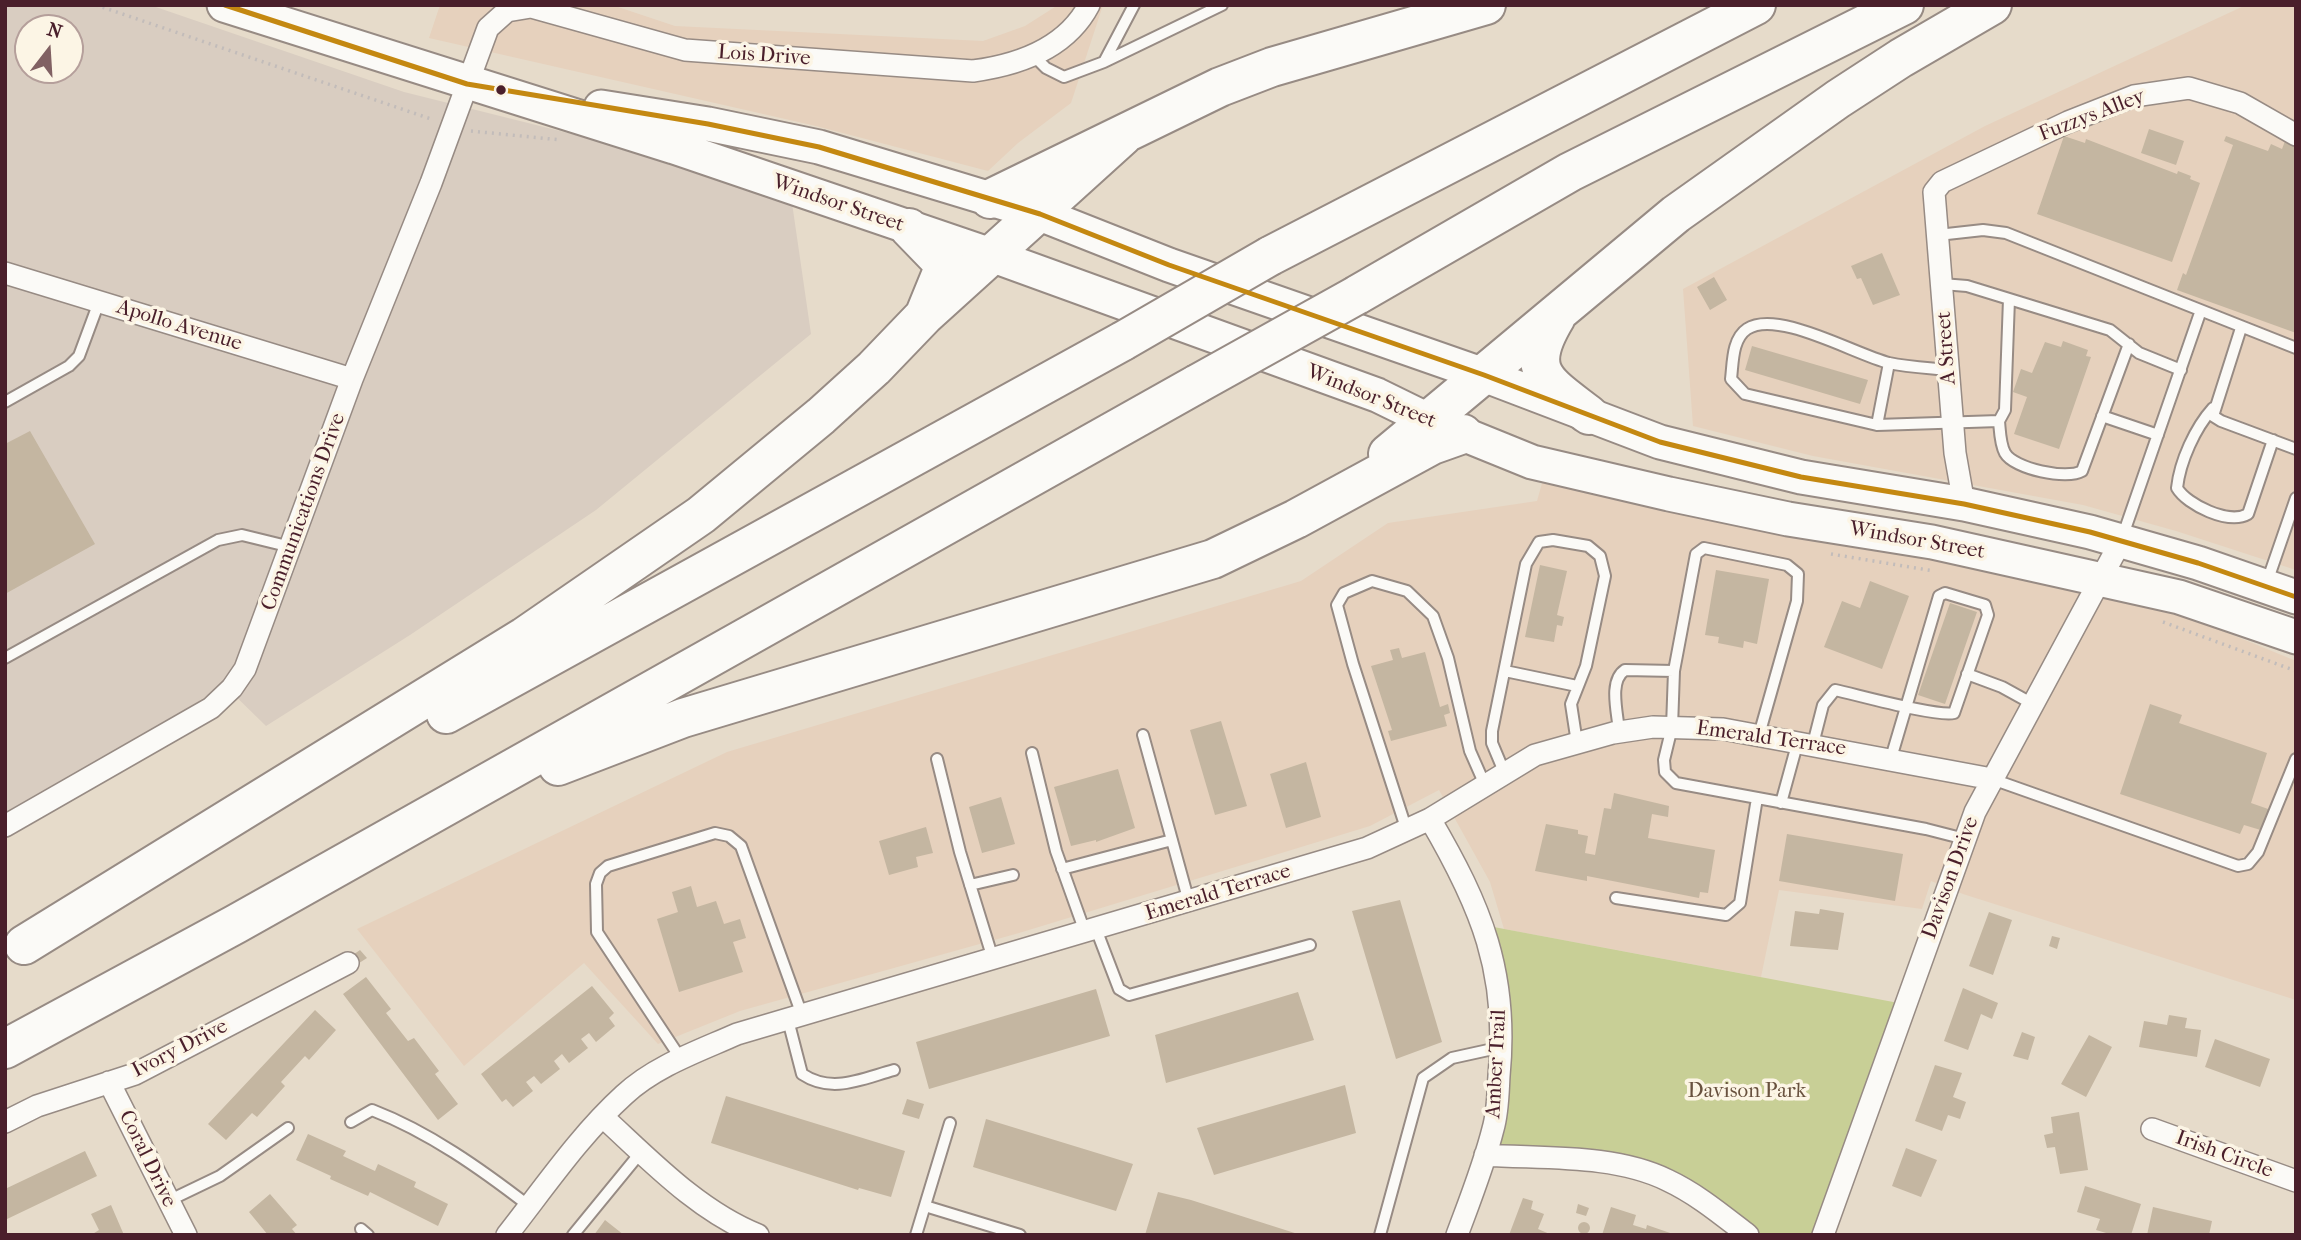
<!DOCTYPE html>
<style>
body{margin:0}
#map{position:relative;width:2301px;height:1240px;overflow:hidden;background:#e6dbca;font-family:"IM FELL French Canon",serif}
canvas{display:block}
.frame{position:absolute;inset:0;border:7px solid #4a1f2b;pointer-events:none}
.north{position:absolute;left:14px;top:14px;width:70px;height:70px;box-sizing:border-box;background:#fcf5e5;border:2px solid #b59f9b;border-radius:50%;rotate:17deg;font-size:19px;font-weight:700;line-height:28px;text-align:center;color:#4a1f2b}
.north::after{content:'';display:block;margin:auto;width:24px;height:32px;background:#816163;clip-path:polygon(50% 0,100% 100%,50% 72%,0 100%)}
</style>
<div id="map">
<canvas width="2301" height="1240"></canvas>
<div class="frame"></div>
<div class="north">N</div>
</div>
<script>
const g = document.querySelector('canvas').getContext('2d');
g.lineJoin = 'round';
function paint(path, color) {
  g.fillStyle = color;
  g.fill(path, 'evenodd');
}
function trace(path, color, width, dash) {
  g.strokeStyle = color;
  g.lineWidth = width;
  g.lineCap = dash ? 'butt' : 'round';
  g.setLineDash(dash || []);
  g.stroke(path);
}
function drawText(font, color, halo, rows, align = 'center') {
  g.font = font + ' "IM FELL French Canon",serif';
  g.lineWidth = 7;
  g.setLineDash([]);
  g.textBaseline = 'middle';
  g.strokeStyle = halo;
  g.fillStyle = color;
  for (const [text, x, y, turn = 0] of rows) {
    g.save();
    g.translate(x, y);
    g.rotate((+turn || 0) * Math.PI / 180);
    g.textAlign = isNaN(turn) ? turn : align;
    if (halo) g.strokeText(text, 0, 0);
    g.fillText(text, 0, 0);
    g.restore();
  }
}
const built = new Path2D(`
 M440,5H612L675,26L983,41L1025,26L1058,5H1103L1071,103L1018,143L988,171L816,126L429,38Z
 M2246,5H2296V570L2176,531L2083,505L1813,456L1693,426L1683,289L1985,126Z
 M1546,469L1635,497L1843,546L1950,562L2172,610L2296,661V1000L1963,894L1931,881L1922,909L1779,890L1761,977L1504,929L1490,882L1439,790L1370,826L1019,933L740,1011L658,1044L584,963L464,1066L357,929L727,752L1301,581L1388,523L1537,501Z`);
const industrial = new Path2D(`
 M5,5H150L404,92L656,155L792,203L811,334L596,510L410,635L266,726L221,682L211,693L179,714L5,813ZM28,28H70V70H28Z`);
const green = new Path2D(`
 M1483,925L1904,1004L1823,1235H1748L1667,1179L1485,1155L1502,1047Z`);
const building = new Path2D(`
 M2149,129L2184,141L2176,165L2141,153Z
 M2064,136L2085,143L2086,139L2177,174L2178,171L2191,176L2190,179L2200,183L2172,262L2037,214Z
 M2226,136L2268,151L2271,144L2282,149L2287,136L2296,139V333L2177,290L2183,273L2186,275L2233,145L2224,141Z
 M1882,253L1900,295L1873,305L1861,278L1857,279L1851,266Z
 M1714,277L1727,300L1710,310L1697,287Z
 M2063,341L2088,350L2086,356L2091,357L2059,449L2014,434L2027,397L2013,392L2021,369L2032,373L2045,342L2061,347Z
 M1752,346L1868,380L1860,404L1745,370Z
 M30,431L95,544L5,594V444Z
 M1540,565L1567,571L1557,615L1564,617L1562,626L1557,625L1554,642L1525,637Z
 M1716,570L1769,579L1757,644L1744,641L1743,648L1718,643L1719,637L1705,635Z
 M1870,581L1909,596L1882,669L1824,647L1842,601L1860,608Z
 M1950,603L1977,612L1945,704L1918,695Z
 M1399,648L1402,658L1425,652L1440,707L1448,704L1450,713L1444,715L1447,726L1391,741L1388,731L1392,730L1371,666L1393,660L1390,650Z
 M2150,704L2182,715L2179,723L2267,753L2251,803L2271,810L2264,831L2244,825L2240,834L2120,794Z
 M1221,721L1247,806L1215,815L1190,730Z
 M1306,762L1321,817L1286,828L1270,774Z
 M1118,769L1135,828L1096,842V840L1071,846L1054,787Z
 M1614,793L1669,806L1668,817L1652,814L1648,838L1715,850L1708,893L1700,892L1699,898L1587,876V881L1535,871L1546,824L1578,830V834L1588,836L1585,853L1595,855L1604,808L1611,809Z
 M1001,797L1015,844L982,853L969,807Z
 M926,827L933,853L916,857L918,867L889,875L879,841Z
 M1787,834L1903,854L1895,901L1779,881Z
 M691,886L697,907L716,901L724,924L740,919L746,938L733,942L743,972L679,992L657,919L678,912L672,892Z
 M1400,900L1442,1042L1396,1059L1352,911Z
 M1820,909L1844,913L1838,950L1790,946L1795,911L1819,914Z
 M1989,912L2012,920L1993,975L1969,966Z
 M2052,936L2060,938L2057,949L2049,946Z
 M360,950L367,958L356,965L350,957Z
 M366,977L391,1009L386,1013L408,1041L414,1038L439,1071L435,1074L458,1104L438,1120L343,994Z
 M592,986L614,1013L609,1018L615,1026L596,1042L589,1033L581,1039L588,1048L569,1063L562,1054L554,1061L560,1069L541,1084L534,1076L526,1082L533,1091L513,1107L506,1099L502,1102L481,1074Z
 M1963,988L1998,1003L1992,1019L1981,1014L1968,1050L1944,1041Z
 M1096,989L1110,1036L929,1089L916,1042Z
 M1298,992L1314,1040L1166,1083L1155,1035Z
 M315,1010L336,1030L309,1060L305,1056L281,1082L285,1086L257,1117L252,1113L226,1140L208,1124Z
 M2169,1015L2187,1018L2185,1028L2201,1030L2197,1057L2139,1047L2144,1021L2167,1025Z
 M2022,1032L2035,1037L2028,1060L2013,1056Z
 M2089,1035L2112,1047L2086,1097L2061,1084Z
 M2215,1039L2270,1059L2260,1087L2205,1067Z
 M1935,1065L1962,1073L1953,1097L1966,1102L1960,1119L1948,1115L1942,1131L1915,1121Z
 M1345,1085L1356,1133L1214,1175L1197,1128Z
 M726,1096L905,1151L891,1197L859,1188L858,1190L711,1143Z
 M907,1099L924,1104L919,1119L902,1114Z
 M2079,1112L2088,1170L2060,1174L2055,1147L2047,1148L2044,1135L2053,1133L2051,1117Z
 M986,1119L1133,1164L1116,1211L973,1167Z
 M308,1134L346,1151L343,1156L375,1171L378,1164L416,1182L414,1187L448,1204L438,1226L370,1192L368,1196L330,1179L331,1176L296,1160Z
 M1906,1148L1937,1160L1921,1197L1892,1186Z
 M85,1151L97,1176L5,1220V1189Z
 M2085,1186L2141,1204L2131,1235H2113L2096,1230L2100,1219L2077,1212Z
 M1158,1192L1191,1200L1301,1235H1145Z
 M270,1194L297,1225L292,1229L297,1235H268L249,1212Z
 M1523,1198L1533,1201L1531,1209L1544,1214L1538,1229L1552,1235H1509Z
 M1578,1204L1589,1208L1586,1216L1576,1213Z
 M111,1205L124,1235H91L99,1230L91,1214Z
 M1611,1207L1636,1215L1633,1225L1646,1229L1647,1225L1676,1235H1602Z
 M2153,1207L2212,1221L2209,1235H2147Z
 M605,1220L624,1235H594Z
 M1578 1228a6 6 0 1 1 12 0a6 6 0 1 1-12 0Z`);
const path = new Path2D(`
 M96,5L434,120
 M471,131L561,140
 M1831,554L1934,571
 M2163,622L2296,671`);
const lane = new Path2D(`
 M1033,55L1046,68L1064,77L1104,62L1134,5
 M1104,62L1222,5
 M1938,235L1983,230L2006,233L2296,348
 M1942,284L1967,286L2110,330L2139,353L2181,370
 M2009,299L2005,410L1999,421C2000,431 2000,444 2005,453C2014,469 2067,480 2082,471L2129,344
 M2241,328L2213,416L2221,421L2296,449
 M1948,370C1929,368 1908,367 1889,363C1854,354 1777,309 1747,329C1732,339 1733,363 1731,379L1745,394L1877,425L1999,421
 M5,402L69,366L79,356L99,302
 M2213,408C2195,428 2180,461 2177,488C2187,505 2229,525 2248,514L2273,440
 M2102,416L2158,435
 M1877,425L1889,363
 M2122,538L2200,313
 M2267,582L2296,498
 M5,658L218,540L242,535L291,547
 M1505,671L1577,686
 M1967,674L2002,687L2031,703
 M1619,732C1618,714 1608,681 1625,670L1674,671
 M1143,735L1189,902
 M1759,735L1797,601L1798,574L1787,565L1704,548L1696,554L1674,671L1672,727L1664,760L1665,772L1676,783L1926,829L1965,839
 M1813,744L1823,705L1835,690C1858,695 1936,717 1954,713L1988,615L1985,605L1945,593L1939,596L1891,758
 M1032,753L1056,851L1085,932
 M937,759L960,852L993,959
 M1505,774L1492,743V731L1526,564L1539,542L1553,540L1588,546L1600,556L1605,576L1586,666L1571,704L1577,743
 M1992,779L2238,866L2248,864L2258,852L2296,759
 M1781,803L1798,741
 M1407,831L1353,664L1337,605L1344,593L1372,581L1407,591L1433,616L1448,658L1470,751L1485,785
 M1062,869L1172,840
 M970,885L1013,875
 M1616,898L1726,915L1740,903L1757,798
 M1096,929L1119,989L1129,995L1310,945
 M788,1020L802,1074C832,1094 861,1079 894,1070
 M681,1059L597,932L596,884L600,873L608,866L715,833L729,836L741,846L802,1015
 M351,1122L372,1110C429,1132 481,1169 529,1206
 M168,1201L220,1176L288,1128
 M925,1206L1020,1235
 M361,1229L368,1235
 M573,1235L641,1152
 M916,1235L950,1123
 M1380,1235L1423,1078L1452,1058L1502,1047`);
const street = new Path2D(`
 M5,273L352,379
 M1964,504L1955,453L1934,192L1942,182L2068,122L2134,96L2189,88L2240,103L2296,135
 M1430,819C1481,906 1509,973 1499,1076C1498,1093 1498,1112 1493,1129C1484,1165 1470,1200 1457,1235
 M5,826L211,708L232,688L245,669L352,379L431,183L488,28L507,11L531,7L685,50L973,71C1018,65 1066,49 1089,5
 M109,1082L186,1235
 M603,1117C650,1160 698,1211 758,1235
 M5,1122L37,1106L135,1074L348,963
 M2152,1129L2296,1181
 M1485,1155C1543,1159 1614,1154 1667,1180C1697,1194 1722,1215 1748,1235
 M507,1235C544,1188 580,1135 624,1095C655,1066 699,1051 737,1034L1367,848L1430,819L1535,755L1613,733L1653,727L1723,729L1992,779
 M1823,1235L1975,812L2121,541`);
const primary = new Path2D(`
 M224,5L674,147L991,255L1377,395L1426,419L1532,462L1669,494L1788,519L1932,542L2179,597L2296,637
 M601,107L708,124L819,147L1040,214L1169,265L1484,375L1660,442L1801,477L1964,504L2090,532L2198,563L2296,597`);
const highway = new Path2D(`
 M990,199L1220,87L1272,67L1486,5
 M909,228L940,260L943,270L925,314
 M1270,256L1756,5
 M1357,295L1570,172L1904,5
 M1556,317C1523,372 1545,381 1589,415
 M1388,454L1676,214L1838,99L1901,58L1992,5
 M446,714L1123,341
 M558,766L683,718L1213,559L1296,519L1432,445L1463,434
 M24,945L524,637L701,515L821,416L874,368L924,316L1123,136
 M5,1049L236,924L1197,384`);
const highwayBridge = new Path2D(`
 M1123,341L1270,256
 M1197,384L1357,295`);
const bus1 = new Path2D(`
 M225,5L467,84L708,124L819,147L1040,214L1169,265L1484,375L1660,442L1801,477L1964,504L2090,532L2198,563L2296,597`);
const markers = [
 [501,90,6,"#4a1f2b"]
];
const streetNames = [
 ["Lois Drive",764,56,4],
 ["Fuzzys Alley",2092,116,-21],
 ["Windsor Street",838,204,19],
 ["Apollo Avenue",179,326,17],
 ["A Street",1947,348,-94],
 ["Windsor Street",1371,397,22],
 ["Communications Drive",304,512,-70],
 ["Windsor Street",1917,541,10],
 ["Emerald Terrace",1771,739,8],
 ["Davison Drive",1951,878,-70],
 ["Emerald Terrace",1218,893,-17],
 ["Ivory Drive",180,1049,-27],
 ["Amber Trail",1497,1064,-87],
 ["Irish Circle",2224,1155,20],
 ["Coral Drive",147,1159,64]
];
const parkNames = [
 ["Davison Park",1747,1092]
];
paint(built, '#e6d1bd');
paint(industrial, '#d9cdc1');
paint(green, '#c8cf96');
paint(building, '#c4b6a1');
trace(lane, '#978b84', 14);
trace(street, '#978b84', 24);
trace(primary, '#978b84', 37);
trace(highway, '#978b84', 42);
trace(path, '#c2bcba', 3.5, [2, 5]);
trace(lane, '#fbfaf7', 10);
trace(street, '#fbfaf7', 21);
trace(primary, '#fbfaf7', 33);
trace(highway, '#fbfaf7', 38);
trace(highwayBridge, '#978b84', 42, []);
trace(highwayBridge, '#fbfaf7', 38);
trace(bus1, '#c48811', 5);
for (const [x, y, r, color] of markers) {
  const dot = new Path2D();
  dot.arc(x, y, r, 0, 2 * Math.PI);
  g.fillStyle = color;
  g.fill(dot);
  trace(dot, '#fcf5e5', 2.5);
}
drawText('21px', '#4a1f2b', '#fcf5e5', streetNames);
drawText('21px', '#68513e', '#fcf5e5', parkNames);
</script>
